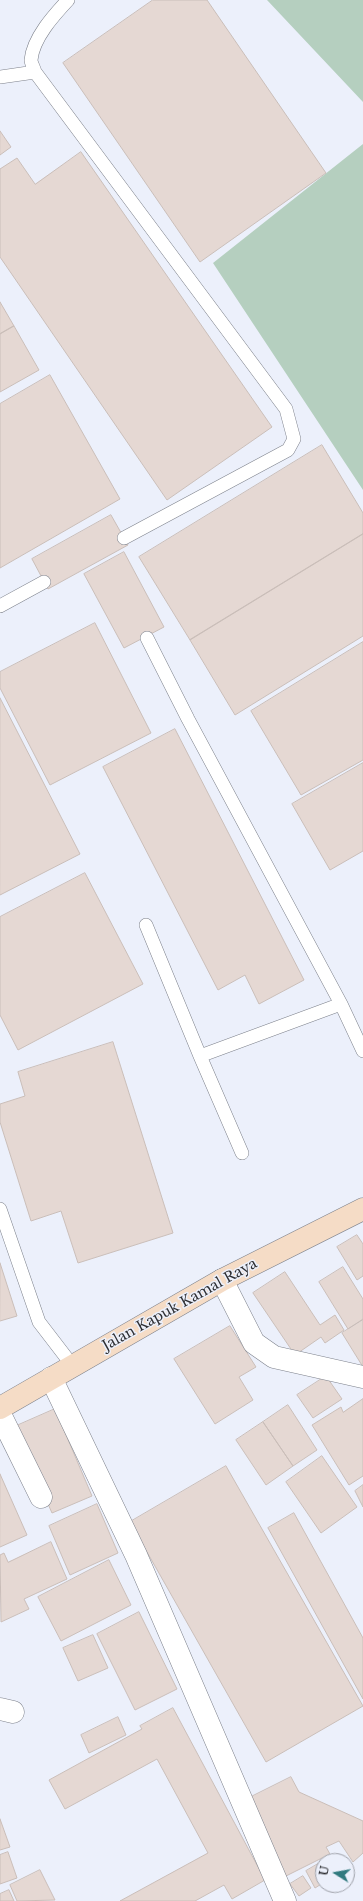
<!DOCTYPE html>
<style>
body{margin:0}
#map{position:relative;width:363px;height:1901px;overflow:hidden;background:#ecf0fb;font-family:"Libre Baskerville",serif}
canvas{display:block}
.north{position:absolute;left:315px;top:1853px;width:40px;height:40px;box-sizing:border-box;background:#ecf0fb;border:1px solid #a0a3ab;border-radius:50%;rotate:281deg;font-size:11px;font-weight:700;line-height:16px;text-align:center;color:#2e2f33}
.north::after{content:'';display:block;margin:auto;width:14px;height:18px;background:#317a7f;clip-path:polygon(50% 0,100% 100%,50% 72%,0 100%)}
</style>
<div id="map">
<canvas width="363" height="1901"></canvas>
<div class="north">U</div>
</div>
<script>
const g = document.querySelector('canvas').getContext('2d');
g.lineJoin = 'round';
function paint(path, color) {
  g.fillStyle = color;
  g.fill(path, 'evenodd');
}
function trace(path, color, width, dash) {
  g.strokeStyle = color;
  g.lineWidth = width;
  g.lineCap = dash ? 'butt' : 'round';
  g.setLineDash(dash || []);
  g.stroke(path);
}
function drawText(font, color, halo, rows, align = 'center') {
  g.font = font + ' "Libre Baskerville",serif';
  g.lineWidth = 3;
  g.setLineDash([]);
  g.textBaseline = 'middle';
  g.strokeStyle = halo;
  g.fillStyle = color;
  for (const [text, x, y, turn = 0] of rows) {
    g.save();
    g.translate(x, y);
    g.rotate((+turn || 0) * Math.PI / 180);
    g.textAlign = isNaN(turn) ? turn : align;
    if (halo) g.strokeText(text, 0, 0);
    g.fillText(text, 0, 0);
    g.restore();
  }
}
const green = new Path2D(`
 M267,0H363V102Z
 M363,144V490L213,263Z`);
const building = new Path2D(`
 M153,0H207L326,173L200,262L63,63Z
 M0,131L11,147L0,155Z
 M81,152L272,427L167,500L0,257V169L17,158L35,184Z
 M0,302L14,326L0,334Z
 M14,326L39,370L0,392V334Z
 M50,375L120,499L0,568V404Z
 M322,445L363,513V534L190,640L139,557Z
 M111,515L128,545L48,589L32,559Z
 M363,534V636L235,715L190,640Z
 M124,552L164,627L124,648L84,574Z
 M95,623L151,733L50,785L0,688V672Z
 M363,642V760L301,795L251,711Z
 M0,698L80,854L0,895Z
 M175,729L304,980L259,1004L245,975L218,990L103,767Z
 M363,763V851L330,870L292,804Z
 M85,873L143,984L18,1050L0,1015V917Z
 M113,1042L173,1233L78,1263L61,1211L31,1221L0,1122V1104L25,1096L18,1072Z
 M357,1235L363,1244V1276L357,1280L337,1247Z
 M0,1263L17,1316L0,1321Z
 M343,1267L363,1299V1319L348,1329L319,1282Z
 M285,1272L320,1325L335,1315L344,1330L325,1343L321,1337L295,1355L253,1293Z
 M363,1320V1367L342,1333Z
 M230,1326L256,1367L239,1377L253,1400L215,1424L174,1359Z
 M326,1376L342,1399L313,1418L297,1395Z
 M363,1399V1476L349,1485L312,1425L341,1407L343,1412Z
 M288,1405L317,1450L293,1466L263,1422Z
 M55,1409L92,1496L52,1513L14,1427Z
 M263,1422L293,1466L266,1485L236,1440Z
 M322,1456L357,1507L321,1533L286,1482Z
 M226,1466L363,1706L266,1762L130,1522Z
 M0,1474L27,1535L0,1547Z
 M363,1485V1507L355,1491Z
 M97,1504L118,1553L70,1575L49,1526Z
 M294,1513L363,1638V1699L268,1528Z
 M51,1542L67,1579L24,1599L29,1609L1,1622L0,1555L4,1553L8,1562Z
 M109,1560L131,1605L61,1641L38,1597Z
 M139,1612L177,1689L135,1710L97,1634Z
 M93,1635L108,1668L78,1681L63,1648Z
 M173,1708L265,1880L232,1899L224,1885L195,1901H120L208,1853L157,1759L65,1809L49,1780L142,1729L140,1726Z
 M118,1717L126,1735L89,1753L81,1735Z
 M291,1777L299,1792L363,1821V1853L353,1862L339,1841L326,1847L330,1854L284,1877L245,1800Z
 M0,1819L10,1847L0,1850Z
 M8,1852L17,1878L0,1884V1855Z
 M332,1856L334,1861H323Z
 M323,1861V1883L315,1888L306,1871Z
 M40,1870L55,1900L17,1901L10,1885Z
 M303,1876L311,1888L299,1896L290,1884Z
 M9,1890L14,1901H0V1894Z`);
const service = new Path2D(`
 M68,0C54,15 33,38 31,60C31,63 34,68 35,72L286,409L294,439L288,450L124,538
 M0,77L35,72
 M0,606L44,582
 M147,638L188,719L341,1004L363,1051
 M146,925L200,1056L242,1153
 M200,1056L341,1004
 M0,1209L39,1322L72,1365`);
const minor = new Path2D(`
 M222,1280L254,1343L274,1357L363,1377
 M51,1378L136,1555L285,1901
 M0,1414L41,1497
 M0,1709L13,1712`);
const secondary = new Path2D(`
 M0,1408L222,1280L363,1209`);
const streetNames = [
 ["Jalan Kapuk Kamal Raya",180,1305,-29]
];
paint(green, '#b5cfbf');
paint(building, '#e5d8d3');
trace(building, '#cabeb9', 1);
trace(service, '#7d818b', 14);
trace(minor, '#7d818b', 23);
trace(secondary, '#7d818b', 23);
trace(service, '#fff', 13);
trace(minor, '#fff', 22);
trace(secondary, '#f5dcc6', 22);
drawText('14px', '#2e2f33', '#ecf0fb', streetNames);
</script>
